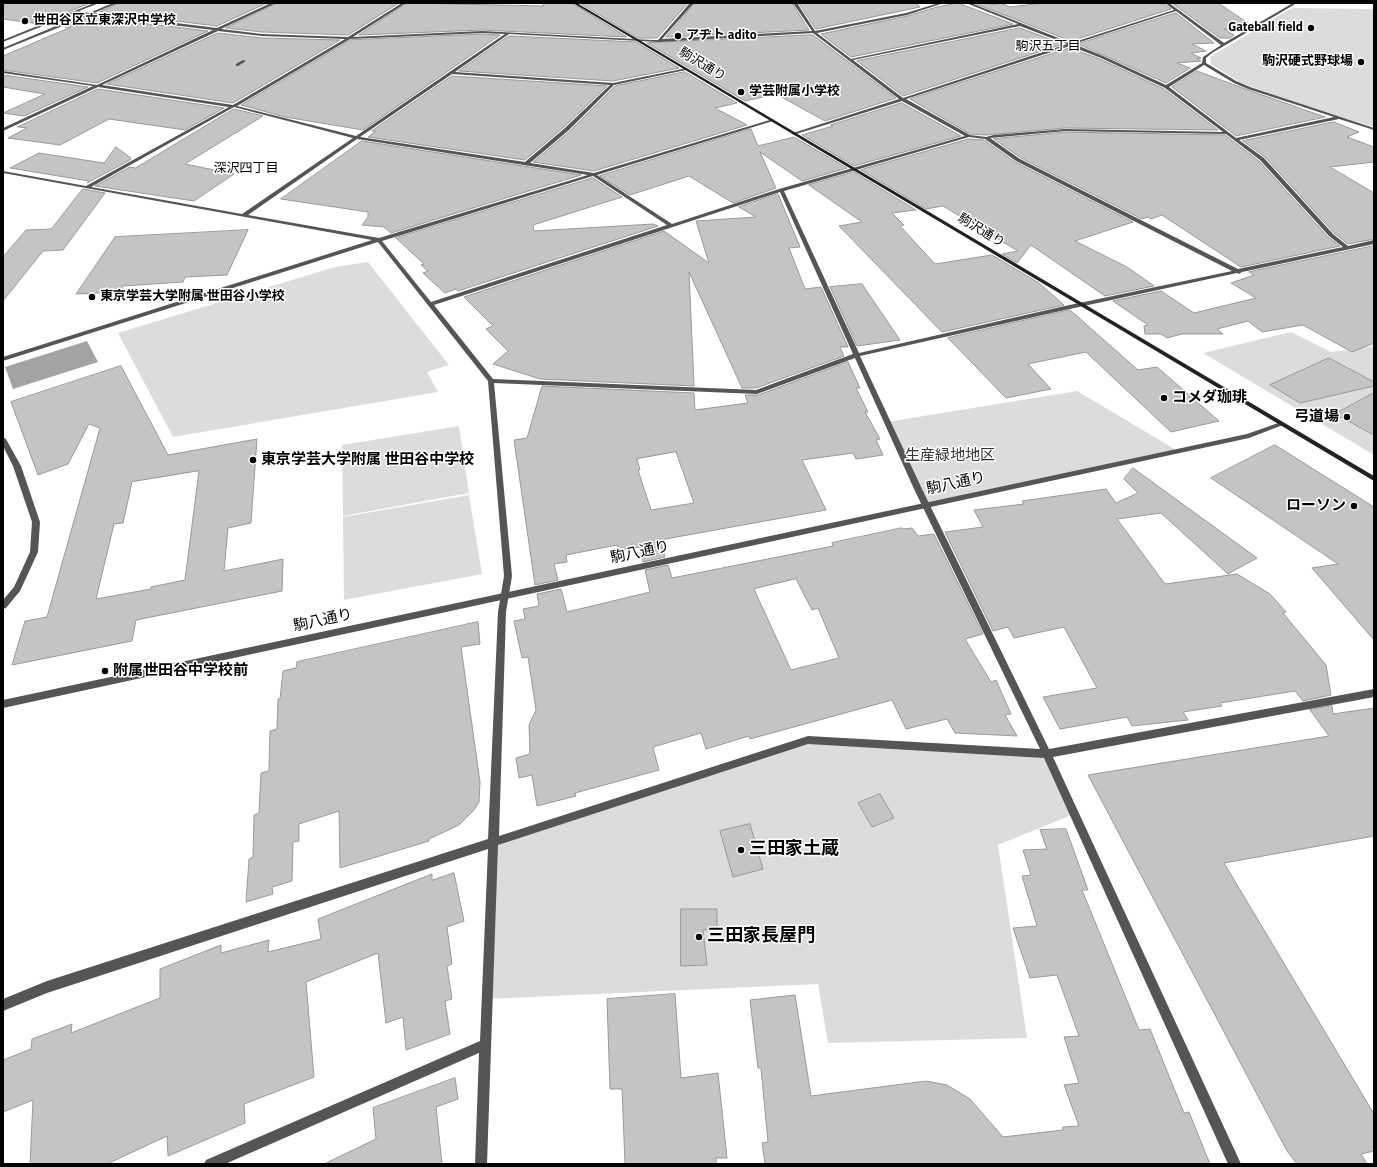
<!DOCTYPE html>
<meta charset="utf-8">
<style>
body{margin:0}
#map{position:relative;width:1377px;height:1167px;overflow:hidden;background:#fff;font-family:"Titillium Web",sans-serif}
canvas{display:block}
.frame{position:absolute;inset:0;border:4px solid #000;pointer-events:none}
</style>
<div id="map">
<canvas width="1377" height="1167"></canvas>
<div class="frame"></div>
</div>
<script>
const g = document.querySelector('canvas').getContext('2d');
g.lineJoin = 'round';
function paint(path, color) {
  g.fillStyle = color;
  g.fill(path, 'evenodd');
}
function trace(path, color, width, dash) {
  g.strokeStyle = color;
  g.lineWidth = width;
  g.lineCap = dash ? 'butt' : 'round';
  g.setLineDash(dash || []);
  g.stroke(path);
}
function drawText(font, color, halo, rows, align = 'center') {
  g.font = font + ' "Titillium Web","Noto Sans JP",sans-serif';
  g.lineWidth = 3;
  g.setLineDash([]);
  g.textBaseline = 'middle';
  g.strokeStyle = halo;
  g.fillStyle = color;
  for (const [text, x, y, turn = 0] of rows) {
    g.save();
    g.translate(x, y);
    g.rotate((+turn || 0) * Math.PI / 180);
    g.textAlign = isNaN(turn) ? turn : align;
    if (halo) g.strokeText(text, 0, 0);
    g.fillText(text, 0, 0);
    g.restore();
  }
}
const green = new Path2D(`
 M1293,8L1374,9V127L1309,107L1241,83L1211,64L1210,57L1288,10Z
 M368,262L449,365L427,372L438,392L173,437L118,333L335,267Z
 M1291,332L1331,352L1374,346V455L1203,353Z
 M1077,391L1178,451L925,505L887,422Z
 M459,426L469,493L343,516L342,445Z
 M469,495L482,574L344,600L343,517Z
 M808,740L1047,754L1074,814L998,845L1027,1038L828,1043L818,984L486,999L498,839Z`);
const water = new Path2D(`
 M87,341L98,362L13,389L5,367Z`);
const building = new Path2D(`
 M3,3H90L39,24L3,19Z
 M119,3H267L217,26L100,12Z
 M277,3H399L348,35L262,32L226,28Z
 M407,3L544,6L542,3H572L627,37L482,30L359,35Z
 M580,3H688L657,38H638Z
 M695,3H792L809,30L666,37Z
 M799,3H916L920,7L816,29Z
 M958,3L1013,24L851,57L821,34L907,16L937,7Z
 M986,3L991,5L1001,3L1010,7L1043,3H1156L1164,4L1171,9L1071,41L976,4Z
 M1218,3L1251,25H1243L1246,29H1224L1234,35L1230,38H1220L1173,4Z
 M1176,13L1214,43L1192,44L1206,51L1191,53L1201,58L1197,59L1201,61L1177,63L1190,68L1166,83L1078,44Z
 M90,17L208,31L97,83L3,70V56L71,27H65Z
 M1020,28L1063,44L903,96L857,61Z
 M218,33L262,38L340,40L233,103L107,84Z
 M482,34L500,35L363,130L285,117L241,105L350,40Z
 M813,35L896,98L825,121L776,94L745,101L647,43Z
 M509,36L636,42L679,68L613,81L459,71Z
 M1070,48L1100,59L1164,89L1218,130L1065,128L986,135L970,134L910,99Z
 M1197,71L1248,90L1325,117L1236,136L1172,87Z
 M685,72L737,103L715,108L747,125L594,171L533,162L570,131L615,86Z
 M3,75L88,87L24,116L3,113L45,94L3,87Z
 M452,76L607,86L564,127L525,160L368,137L376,131H372Z
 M98,89L224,108L185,130L109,119L60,145L8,138L27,128L18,127Z
 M902,103L961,136L854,166L802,135L833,126L831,125Z
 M234,109L263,116L185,164L234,174L194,201L95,186L130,167L135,168Z
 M1334,122L1359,132L1347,137L1374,147V162L1330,167L1374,193V239L1348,244L1334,233L1265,157L1243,141Z
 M751,129L758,146L794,137L847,168L802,181L760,152L776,188L733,203L689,176L630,195L600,176Z
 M1065,132L1225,135L1259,161L1328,237L1340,246L1241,267L1162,215L1151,219L1148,217L1142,219L1021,158L994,139Z
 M969,139L984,140L1015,162L1133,222L1075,241L1127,267L1154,286L1105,296L1031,245L1017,263L1002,254L1018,251L943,206L926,209L861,170Z
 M362,141L581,175L391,233L384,227L362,225L368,217V212L281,199Z
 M116,147L131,158L130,160L87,183L89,181L10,168L39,153L104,163Z
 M854,172L916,210L892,213L904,225L900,226L935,264L992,255L1039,283L1064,305L942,332L839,226L862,222L809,185Z
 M593,178L622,197L533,225L534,231L653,224L658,226L458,291L456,289L445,293L423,273L428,271L421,265L424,264L396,238Z
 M83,189L105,193L63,250L43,251L3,301V257L26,230L51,229Z
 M778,194L800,247L789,248L805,289L821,287L848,347H840L844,356L756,388H742L689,272L694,386L540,379L493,364L508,351L486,329L493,326L464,297L664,231L709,263L696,221L756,217L739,207Z
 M248,230L227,275L185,277L183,282L123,286L119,292L76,294L115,237Z
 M1374,246V343L1352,352L1303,325L1262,332L1248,321L1217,329L1223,334H1182L1167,338L1161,334H1145L1144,326L1148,325L1113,301L1161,291L1194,313L1256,298L1231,283L1254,275L1249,272Z
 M862,284L900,340L857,346L830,287Z
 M1070,310L1138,370L1157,367L1219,421L1171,432L1086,352L1028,364L1051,389L1006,398L948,338Z
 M1329,358L1374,382V386L1300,403L1270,385Z
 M848,362L860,388H856L868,412H865L880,439L876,440L883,455L856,459L853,453L802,460L826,510L660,540L665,557L643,562L640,547L618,550L617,545L566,555L567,562L554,564L558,580L535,585L514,440L527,438L542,386L694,393L695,410L748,403L745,395H758ZM676,452L694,503L651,510L638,470H640L637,459Z
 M121,366L168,455L257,439L251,523L228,528L224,571L283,559L282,591L136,620L132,641L12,665L25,621L47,617L100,428L89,424L68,464L38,475L11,402ZM199,471L185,580L151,587V589L96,599L114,524L123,523L132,482Z
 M1374,393V435L1335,414Z
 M1275,445L1374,507V640L1312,568L1338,564L1211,478Z
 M1133,468L1257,558L1228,574L1161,513L1117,519L1165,584L1237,574L1270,594L1286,612L1283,613L1326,665L1331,695L1303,701L1295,691L1220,703L1222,706L1183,712L1188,720L1132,726L1127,717L1060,729L1043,697L1097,688L1064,627L1014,638L1008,627L993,631L945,532L983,527L974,510L1024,504L1022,501L1106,489L1116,503L1138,493L1124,479Z
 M902,528L903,529L912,528L918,536L934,534L983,634L965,639L991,682L996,680L1011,714L1005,715L1017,736L955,733L947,719L906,729L892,700L750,739L749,736L706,749L701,733L653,747L659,770L575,793L576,796L537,806L532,775L519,778L516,758L530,754L529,725L536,710L528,657L522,658L514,621L525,619L523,609L539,606L537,594L561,589L567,612L650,592L645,570L668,565L672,578L833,546L832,543ZM796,579L812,610L818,608L839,658L791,670L754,589Z
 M478,622L480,644L461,647L480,782L479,802L474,810L459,825L429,839V841L340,868L339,811L299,824V841L293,842L292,881L272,887L273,894L246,902L249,859L253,857L254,815L259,813L261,773L269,771L270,731L277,729L278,699H280L283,671L296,668L297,662Z
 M1332,706L1333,714L1374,708V836L1224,863L1374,1114V1151L1361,1154L1367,1164H1297L1287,1151L1088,775L1329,736L1310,710Z
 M880,794L894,818L872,827L858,803Z
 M750,824L763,869L733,877L720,831Z
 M1066,829L1088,890H1082L1139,1030L1150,1029L1184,1113L1189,1112L1210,1164H765L762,1143L768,1142L761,1068H758L750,1000L795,995L811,1096L926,1081L947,1085L970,1099L1003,1137L1063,1130V1127L1079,1126L1064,1085L1079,1083L1064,1037L1079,1036L1057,975L1030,978L1013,928L1037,926L1022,876L1031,875L1023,850L1047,849L1040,830Z
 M454,873L464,921L447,927L452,964L447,966L452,999L445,1001L450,1034L406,1050L403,1017L386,1023L378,953L306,982L314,1077L244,1104L245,1123L168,1156L167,1136L107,1164H30L33,1100L3,1112V1060L31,1049L32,1039L72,1024L71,1033L160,998V969L221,945V953L269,940L268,952L321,939L318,919L432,874V880Z
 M681,909H717V929L703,930L707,965L681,966Z
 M675,994L681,1078L718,1073L727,1158H716V1164H625L622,1089H610L607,999Z
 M455,1078L458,1099L436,1107L442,1164H324L376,1139L373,1108Z`);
const minor = new Path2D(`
 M94,3H99L79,11L89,13L113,3H118L94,13L217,28L271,3H276L221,29L262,34L348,37L402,3H406L353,37L482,31L653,40H658L690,3H694L662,39L812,31L793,3H797L815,31L906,13L939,3H944L907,15L817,33L851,59L1018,24L966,3H971L1071,43L1174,10L1165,3H1169L1224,43L1293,3H1297L1212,53L1206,58V63L1236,81L1250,87L1374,128V130L1339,119L1239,140L1264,158L1333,234L1348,246L1374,240V244L1242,272L1239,274L1237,273L1065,310L860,356L922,489L1049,749L1374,689V697L1053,757L1241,1164H1228L1044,758L808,744L498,845L487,1164H475L479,1053L225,1164H204L206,1160L480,1041L488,849L47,993L3,1011V999L47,981L488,839L498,612L504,576L488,381L378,242L3,361V357L372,240L3,173V171L86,186L229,107L98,87L3,131V128L93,86L3,73V71L97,85L213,30L90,15L3,50V48L85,14L75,13L3,42V40ZM1176,11L1221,45L1203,57L1202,63L1166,85L1103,56L1074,44ZM1020,26L1067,44L903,98L853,60ZM218,31L262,36L345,39L233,105L102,85ZM482,33L505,34L356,136L237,106L350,39ZM813,33L899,99L793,133V135L902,101L965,136L779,189L672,224L597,175L773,121V119L594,173L530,163L569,130L614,85L686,70L687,68L613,83L455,72L509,34L659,42ZM1070,46L1101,58L1165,88L1223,132L1065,129L994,135L986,137L970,135L906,99ZM1204,65L1234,83L1248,89L1334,117L1236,138L1169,87ZM452,74L610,85L565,128L525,162L360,137ZM234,107L353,138L242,214L91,187ZM1065,131L1226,134L1260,160L1329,236L1343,247L1238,269L1020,159L990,138ZM969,137L985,139L1016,161L1232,271L1065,306L859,353L784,191ZM357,139L588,175L379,238L248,215ZM593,176L667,225L431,302L382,241ZM780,192L853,354L756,390L493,379L434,305ZM855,358L914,489L1040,749L808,736L499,836L506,612L512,576L494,383L757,394Z
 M243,60L246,61L238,66H236V64Z
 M3,437L6,439L21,466L40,522L38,552L20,591L6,608L3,609V600L14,587L30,552L32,522L13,466L3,446Z`);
const tertiary = new Path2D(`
 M1281,422L1284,424L1283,425L1249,438L3,708V700L1247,434Z`);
const secondary = new Path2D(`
 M573,3H577L1374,476V481Z`);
const markers = [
 [25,21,4,"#000"],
 [1311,28,4,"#000"],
 [678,36,4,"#000"],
 [1361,62,4,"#000"],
 [741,92,4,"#000"],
 [92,297,4,"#000"],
 [1164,398,4,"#000"],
 [1347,417,4,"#000"],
 [253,460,4,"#000"],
 [1354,506,4,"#000"],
 [105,671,4,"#000"],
 [741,850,4,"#000"],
 [699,937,4,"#000"]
];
const farPoinames = [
 ["世田谷区立東深沢中学校",33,21],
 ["Gateball field",1303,28,"right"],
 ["アヂト adito",686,36],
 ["駒沢硬式野球場",1353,62,"right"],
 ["学芸附属小学校",749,92],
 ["東京学芸大学附属 世田谷小学校",100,297]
];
const farNeighbourhoodnames = [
 ["駒沢五丁目",1048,47],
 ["深沢四丁目",246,169]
];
const farStreetnames = [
 ["駒沢通り",702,65,31],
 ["駒沢通り",981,231,31]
];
const poiNames = [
 ["コメダ珈琲",1172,398],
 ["弓道場",1339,417,"right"],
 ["東京学芸大学附属 世田谷中学校",261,460],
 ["ローソン",1346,506,"right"],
 ["附属世田谷中学校前",113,671]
];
const parkNames = [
 ["生産緑地地区",950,456]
];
const streetNames = [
 ["駒八通り",956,484,-12],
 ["駒八通り",640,553,-12],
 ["駒八通り",323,621,-12]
];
const nearPoinames = [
 ["三田家土蔵",749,850],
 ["三田家長屋門",707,937]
];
paint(green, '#dcdcdc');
paint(water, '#a3a3a3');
paint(building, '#c4c4c4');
trace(building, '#999', 1);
paint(minor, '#555');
paint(tertiary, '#555');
paint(secondary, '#222');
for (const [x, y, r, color] of markers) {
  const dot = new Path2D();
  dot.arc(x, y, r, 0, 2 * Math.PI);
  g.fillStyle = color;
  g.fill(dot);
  trace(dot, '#fff', 1.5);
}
drawText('bold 13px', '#000', '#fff', farPoinames, 'left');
drawText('13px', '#000', '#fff', farNeighbourhoodnames);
drawText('13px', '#000', '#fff', farStreetnames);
drawText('bold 15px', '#000', '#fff', poiNames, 'left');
drawText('15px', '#333', '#fff', parkNames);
drawText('15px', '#000', '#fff', streetNames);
drawText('bold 18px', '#000', '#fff', nearPoinames, 'left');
</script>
